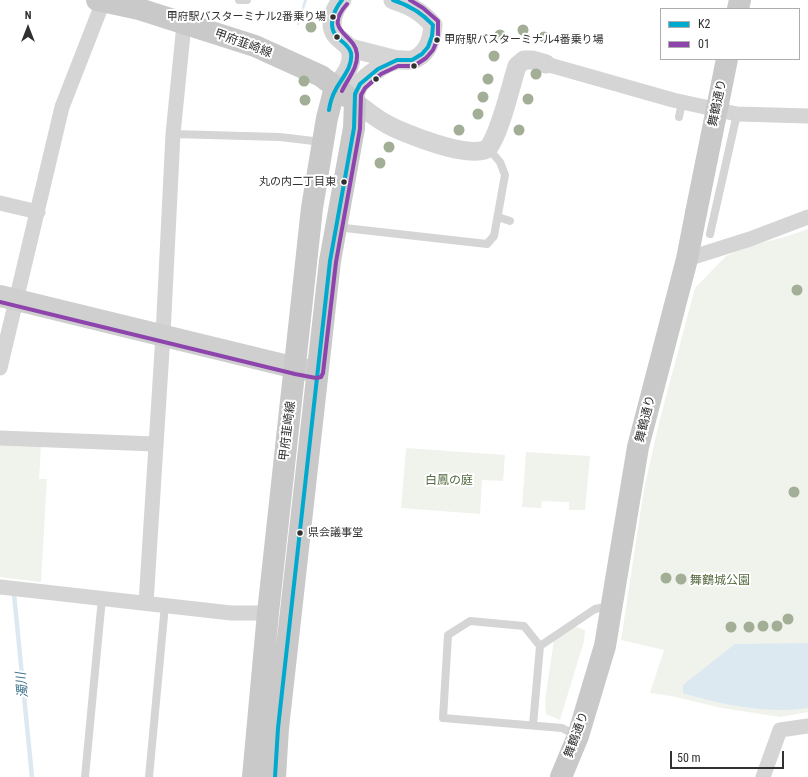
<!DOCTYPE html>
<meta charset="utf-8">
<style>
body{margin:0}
#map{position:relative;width:808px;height:777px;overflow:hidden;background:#fff;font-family:"Roboto Condensed",sans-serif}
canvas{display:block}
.legend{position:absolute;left:660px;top:8px;width:140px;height:52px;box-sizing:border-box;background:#fff;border:1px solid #adadad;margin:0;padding:5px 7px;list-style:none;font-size:12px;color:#313131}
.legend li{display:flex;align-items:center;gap:8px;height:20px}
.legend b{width:20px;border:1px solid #adadad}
.north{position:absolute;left:8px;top:8px;width:40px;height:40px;-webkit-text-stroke:3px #fff;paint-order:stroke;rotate:0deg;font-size:11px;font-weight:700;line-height:16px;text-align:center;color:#313131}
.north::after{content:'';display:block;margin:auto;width:14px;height:18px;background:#313131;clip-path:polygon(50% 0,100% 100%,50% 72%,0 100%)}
.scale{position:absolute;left:670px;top:751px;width:114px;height:18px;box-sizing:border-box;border:2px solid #313131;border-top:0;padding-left:5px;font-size:12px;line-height:14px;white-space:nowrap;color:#313131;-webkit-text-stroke:3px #fff;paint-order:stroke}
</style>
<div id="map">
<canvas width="808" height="777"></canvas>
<ul class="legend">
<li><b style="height:5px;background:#00a9ce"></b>K2</li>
<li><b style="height:5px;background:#8e44ad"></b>01</li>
</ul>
<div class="north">N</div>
<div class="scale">50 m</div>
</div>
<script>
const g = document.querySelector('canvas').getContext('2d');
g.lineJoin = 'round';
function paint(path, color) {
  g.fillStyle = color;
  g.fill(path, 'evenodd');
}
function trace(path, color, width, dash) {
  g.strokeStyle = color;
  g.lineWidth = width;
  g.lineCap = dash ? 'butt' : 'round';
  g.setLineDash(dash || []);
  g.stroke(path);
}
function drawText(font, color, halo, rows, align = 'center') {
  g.font = font + ' "Roboto Condensed","Noto Sans JP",sans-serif';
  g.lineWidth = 4;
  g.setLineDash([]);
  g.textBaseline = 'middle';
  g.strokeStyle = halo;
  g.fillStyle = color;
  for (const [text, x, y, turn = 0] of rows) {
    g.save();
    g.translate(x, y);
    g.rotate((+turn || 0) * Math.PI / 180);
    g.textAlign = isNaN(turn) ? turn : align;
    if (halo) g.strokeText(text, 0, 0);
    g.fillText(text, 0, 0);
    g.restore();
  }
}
const green = new Path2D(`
 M808,229V712L780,717L722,708L671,696L650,693L664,650L621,640L644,489L659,423L695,288L726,256L752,245L785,237Z
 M0,444L41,446L39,479H47L41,582L0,577Z
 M406,448L505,455L503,481L482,480L480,514L401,508Z
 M526,452L590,456L585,510H569V502L542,501L541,508L522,507Z
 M573,626L585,630L584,641L560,720L546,714L545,700L554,640Z`);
const water = new Path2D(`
 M304,0H307L299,25H297Z
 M808,643V708C767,714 723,705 683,693V685L735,644Z`);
const stream = new Path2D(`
 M14,594L32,777`);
const service = new Path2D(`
 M239,0H247
 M679,117L682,102
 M173,134L280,137L322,142
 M498,217L510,221
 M336,227L487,244L494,236L505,175L500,162L488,148
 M710,234L737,114
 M540,646L595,609L610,606
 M533,725L540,646L524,626L470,621L448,635L443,718L562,728L577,736
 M85,777L102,598
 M149,777L165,605`);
const minor = new Path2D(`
 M546,64L673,100L737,114L808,116
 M0,203L38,212
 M687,259L750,239L808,217
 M0,368L62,107L103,2
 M0,438L155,444
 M0,587L231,613H268
 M146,603L163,335L173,134L184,24
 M763,777L780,730L808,726`);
const tertiary = new Path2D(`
 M393,0C409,5 421,11 433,25C432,39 428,55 412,60C407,61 401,59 396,60C385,63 367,75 360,84C356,89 355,96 355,102C365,109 374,117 385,123C399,132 477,163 489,147C501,130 510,88 517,66L524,60H532L546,64
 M350,48L397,60
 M337,88C342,76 352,69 351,55C351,44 340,42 335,34C328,24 335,7 342,0`);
const secondary = new Path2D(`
 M0,296L296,368L314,371`);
const primary = new Path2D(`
 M97,0L139,9L255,46L321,76L355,102L354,128L330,261L278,728L275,777
 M738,9L740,0
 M253,777L268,613L312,208L327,118L333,95L337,88
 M561,777L578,736L605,646L638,447L687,259L696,213`);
const primaryBridge = new Path2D(`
 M696,213L727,59`);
const bus1 = new Path2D(`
 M329,110C330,103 332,96 336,89C342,78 353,67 351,53C349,45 342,42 337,37C327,26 334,10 342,0
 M275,777L278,728L330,261L354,128L355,94L360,84L378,69L397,60H412L422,54L428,47L432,36L433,25C422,13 409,5 393,0`);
const bus2 = new Path2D(`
 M342,91C348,78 358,68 357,54C355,33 322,32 347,4
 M0,302L295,374L316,378L321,377L323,373L336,262L360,129L361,95L365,88L381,74L398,66H414L426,58L433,50L438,38V21L423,8L410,0`);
const trees = [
 [311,27],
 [523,30],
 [500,35],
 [544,37],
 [494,56],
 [536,74],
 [488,79],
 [304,81],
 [483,97],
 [528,99],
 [305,100],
 [478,114],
 [459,130],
 [519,130],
 [389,147],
 [380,163],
 [797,290],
 [794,492],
 [666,578],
 [681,579],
 [788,619],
 [763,626],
 [777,626],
 [731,627],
 [749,627]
];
const markers = [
 [333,17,3.5,"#313131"],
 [337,37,3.5,"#313131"],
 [437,40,3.5,"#313131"],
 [414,66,3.5,"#313131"],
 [376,79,3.5,"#313131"],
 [344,182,3.5,"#313131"],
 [300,533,3.5,"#313131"]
];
const busNames = [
 ["甲府駅バスターミナル2番乗り場",326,17],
 ["甲府駅バスターミナル4番乗り場",444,40,"left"],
 ["丸の内二丁目東",336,182],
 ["県会議事堂",308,533,"left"]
];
const streetNames = [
 ["甲府韮崎線",243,44,20],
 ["舞鶴通り",718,103,-78],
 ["舞鶴通り",646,419,-76],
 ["甲府韮崎線",288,431,-83],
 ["舞鶴通り",577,735,-70]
];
const parkNames = [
 ["白鳳の庭",449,481],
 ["舞鶴城公園",720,581]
];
const waterNames = [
 ["濁川",23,685,-96]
];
paint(green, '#f0f3ec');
paint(water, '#dce9f1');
trace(stream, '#dce9f1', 4.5);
trace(service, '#d5d5d5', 8);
trace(minor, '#d5d5d5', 15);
trace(tertiary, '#d5d5d5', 19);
trace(secondary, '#cfcfcf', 22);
trace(primary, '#c9c9c9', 22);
trace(primaryBridge, '#c9c9c9', 22);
trace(bus1, '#00a9ce', 4);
trace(bus2, '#8e44ad', 4);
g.fillStyle = '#a2ae96';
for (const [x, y] of trees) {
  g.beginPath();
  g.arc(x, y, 5.5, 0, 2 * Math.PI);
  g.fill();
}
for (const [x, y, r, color] of markers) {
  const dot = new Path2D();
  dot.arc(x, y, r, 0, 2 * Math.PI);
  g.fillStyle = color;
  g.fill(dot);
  trace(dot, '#fff', 1.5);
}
drawText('11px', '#313131', '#fff', busNames, 'right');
drawText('12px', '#313131', '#fff', streetNames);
drawText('12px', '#556b40', '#fff', parkNames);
drawText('italic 13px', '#42738f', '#fff', waterNames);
</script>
